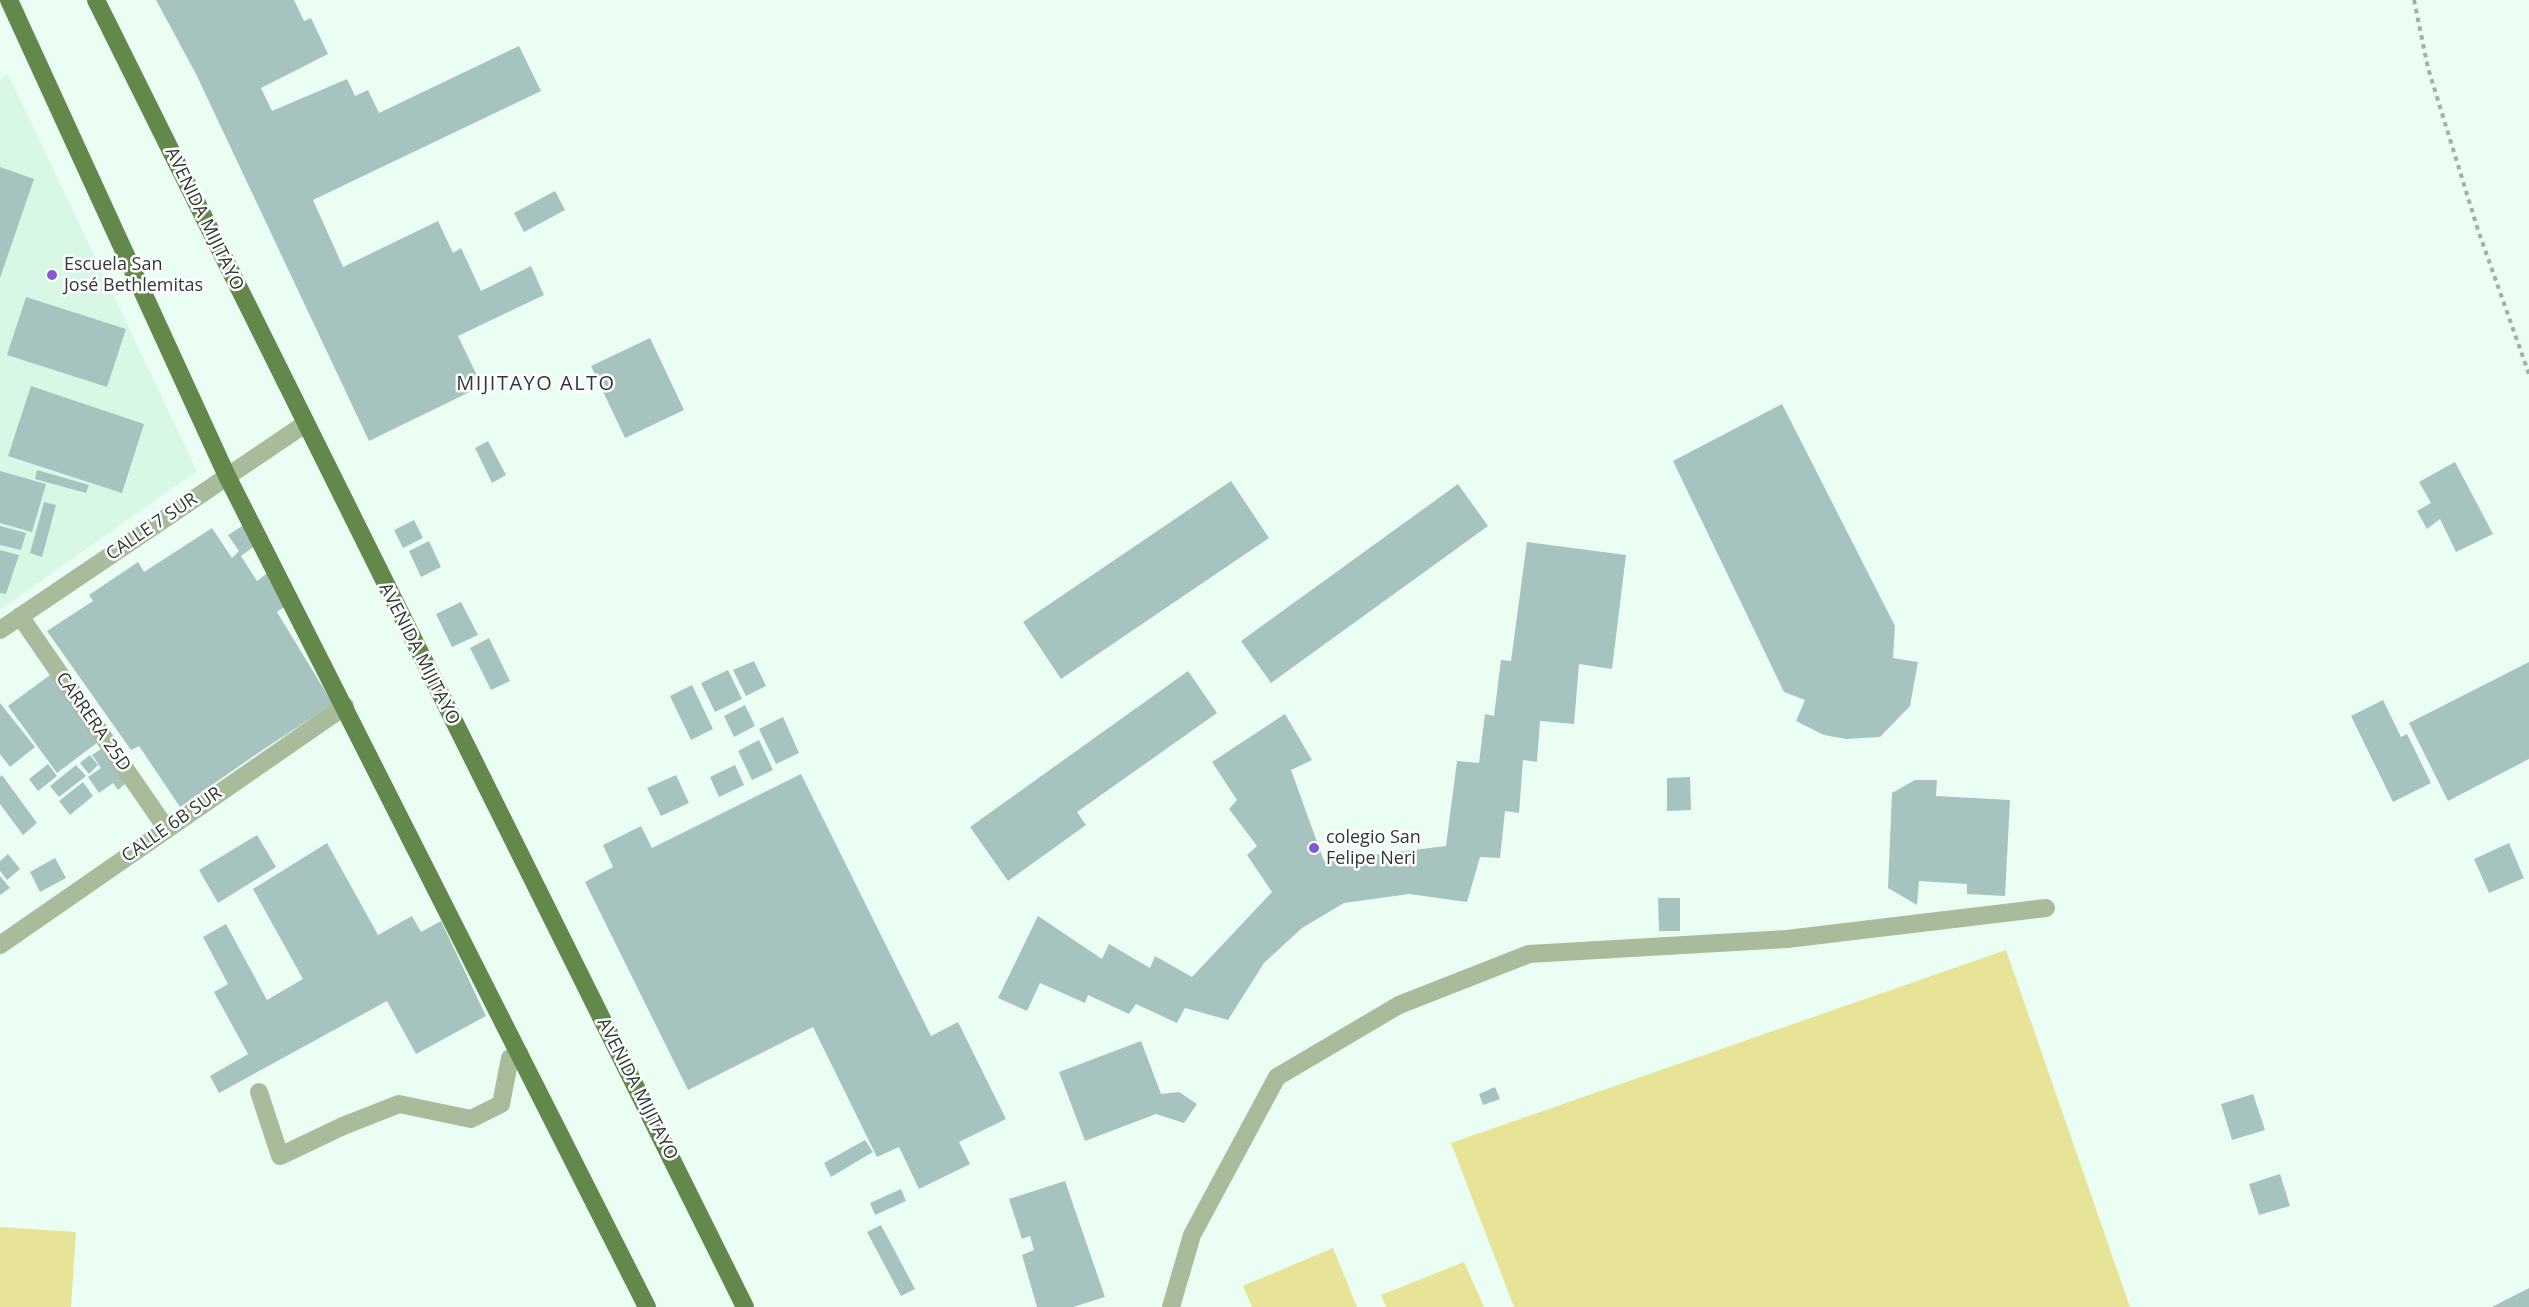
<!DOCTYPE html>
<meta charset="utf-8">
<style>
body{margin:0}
canvas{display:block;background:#ebfef3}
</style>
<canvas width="2529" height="1307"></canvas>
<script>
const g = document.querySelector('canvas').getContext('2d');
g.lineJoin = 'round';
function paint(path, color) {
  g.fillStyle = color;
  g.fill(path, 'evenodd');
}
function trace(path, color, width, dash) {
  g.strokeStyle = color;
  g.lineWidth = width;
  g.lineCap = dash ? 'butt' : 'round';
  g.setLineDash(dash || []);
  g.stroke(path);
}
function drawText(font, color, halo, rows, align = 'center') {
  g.font = font + ' "Open Sans",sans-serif';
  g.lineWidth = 5;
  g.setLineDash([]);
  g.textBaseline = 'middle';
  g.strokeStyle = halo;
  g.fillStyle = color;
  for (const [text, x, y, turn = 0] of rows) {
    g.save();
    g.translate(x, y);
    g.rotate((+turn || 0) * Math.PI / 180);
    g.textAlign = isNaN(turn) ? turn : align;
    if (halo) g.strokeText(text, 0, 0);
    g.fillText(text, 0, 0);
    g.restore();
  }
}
const built = new Path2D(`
 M8,74L197,471L0,610V79Z`);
const green = new Path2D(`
 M2006,950L2130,1307H1514L1451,1143Z
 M0,1227L76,1232L71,1307H0Z
 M1333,1248L1357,1307H1252L1243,1286Z
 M1464,1262L1484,1307H1386L1381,1295Z`);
const building = new Path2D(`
 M156,0H294L304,21L311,18L328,54L261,88L272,111L347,79L355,96L368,90L379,113L519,46L541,91L313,200L343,267L438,221L453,253L461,248L481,291L531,266L544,295L458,336L482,386L369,441L196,74Z
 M0,167L34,179L0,278Z
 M555,191L565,210L524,232L514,213Z
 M26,297L126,329L107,387L7,355Z
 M650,338L684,410L625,438L591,366Z
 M31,386L144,424L122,493L8,456Z
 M1782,404L1895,626L1893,658L1918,662L1910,706L1880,737L1846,739L1824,735L1796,721L1805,700L1784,692L1673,461Z
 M488,441L506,475L492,483L475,448Z
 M2455,462L2493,534L2456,552L2440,519L2427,529L2417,511L2431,503L2419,482Z
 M37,470L89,485L86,493L35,479Z
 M0,471L46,484L32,532L0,523Z
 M1231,481L1269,538L1061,679L1023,622Z
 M1458,484L1488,526L1271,683L1241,641Z
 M44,502L56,505L42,557L30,553Z
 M414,520L423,538L403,548L394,530Z
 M247,523L260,542L241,556L257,581L270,571L290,603L277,612L333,704L261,751L180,807L139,746L131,750L47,631L93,601L89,595L138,562L144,572L212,528L232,558L239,551L228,535Z
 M0,526L26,533L21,550L0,545Z
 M429,541L441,567L421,577L409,551Z
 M1527,542L1626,555L1612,669L1579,664L1574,724L1540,721L1537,762L1523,760L1519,813L1505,811L1500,858L1480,857L1467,902L1409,894L1344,903L1302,928L1264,963L1228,1020L1185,1008L1177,1023L1136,1004L1129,1014L1088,995L1085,1003L1040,983L1027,1011L998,998L1038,916L1102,959L1109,944L1150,968L1155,956L1192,977L1272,892L1247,855L1257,846L1229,809L1237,800L1212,762L1285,714L1312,760L1291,770L1324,861L1446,846L1457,761L1479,763L1485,714L1494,716L1501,660L1511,661Z
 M0,550L19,555L6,594L0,593Z
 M461,602L478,635L452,647L436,614Z
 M489,638L510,681L491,690L470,648Z
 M754,661L766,686L746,696L733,670Z
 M2529,662V759L2448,801L2409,723Z
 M728,670L742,699L715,712L701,683Z
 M1188,671L1217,713L1077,812L1086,825L1008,881L970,827Z
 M54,672L102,739L57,773L8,706Z
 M692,685L713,729L691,740L670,696Z
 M2383,700L2401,737L2407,734L2431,783L2393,802L2351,716Z
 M0,703L35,747L10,767L0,754Z
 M745,705L755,726L734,737L724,716Z
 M783,717L799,753L776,764L759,729Z
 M759,740L773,770L752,780L738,751Z
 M107,745L130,780L118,790L113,783L99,793L88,777L101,768L92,755Z
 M90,755L98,765L89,774L80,763Z
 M48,764L57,776L38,791L29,779Z
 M76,765L86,776L59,797L50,786Z
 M735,765L744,785L719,797L710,777Z
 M801,774L931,1036L958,1022L1006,1119L959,1142L970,1164L919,1189L899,1147L877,1157L813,1027L688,1090L585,882L613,867L603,845L641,826L652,848Z
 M2,775L37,823L23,835L0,804V777Z
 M676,775L689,803L661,816L647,788Z
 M1690,777L1691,810L1667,811V778Z
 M1915,780H1937L1936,796L2010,800L2005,896L1967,894V884L1919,881L1917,905L1888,888L1892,793Z
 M83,782L93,796L70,815L59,801Z
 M257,835L276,867L218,903L199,870Z
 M327,843L378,935L412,916L421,932L441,921L486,1016L416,1054L387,1001L219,1093L210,1076L248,1054L214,992L228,984L203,937L226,924L267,1000L303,979L253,889Z
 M2509,843L2524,878L2489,893L2474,859Z
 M8,854L20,869L7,880L0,871V861Z
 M55,858L66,878L40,892L30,872Z
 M0,876L10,888L0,895Z
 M1658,898H1680V931H1659Z
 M1141,1041L1161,1094L1179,1092L1197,1104L1184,1123L1156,1114L1085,1141L1059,1072Z
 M1495,1087L1500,1099L1483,1105L1479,1094Z
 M2253,1094L2265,1130L2232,1140L2221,1104Z
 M865,1140L873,1152L831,1177L824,1163Z
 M2280,1174L2290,1206L2259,1215L2249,1184Z
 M1065,1181L1105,1297L1073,1307H1037L1022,1255L1034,1250L1030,1236L1022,1239L1009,1199Z
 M901,1189L906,1201L875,1215L870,1203Z
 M881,1225L915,1289L901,1296L867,1232Z
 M2529,1288V1307H2492Z`);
const path = new Path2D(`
 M2414,0L2428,68L2478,230L2529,374`);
const minor = new Path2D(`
 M20,616L166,828
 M0,630L305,424
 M0,945L345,706
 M259,1092L280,1156L343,1126L399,1104L471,1119L501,1104L510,1058L519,1053
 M1171,1307L1192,1235L1277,1077L1399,1005L1529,954L1787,939L2046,908`);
const major = new Path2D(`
 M9,0L227,476L647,1307
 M96,0L745,1307`);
const markers = [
 [52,275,6,"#8059d3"],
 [1314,848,6,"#8059d3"]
];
const streetNames = [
 ["AVENIDA MIJITAYO",204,219,64],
 ["CALLE 7 SUR",152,527,-34],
 ["AVENIDA MIJITAYO",419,654,63],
 ["CARRERA 25D",93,722,55],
 ["CALLE 6B SUR",172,825,-35],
 ["AVENIDA MIJITAYO",637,1089,63]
];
const poiNames = [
 ["Escuela San",64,265],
 ["José Bethlemitas",64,286],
 ["colegio San",1326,838],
 ["Felipe Neri",1326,859]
];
const neighbourhoodNames = [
 ["MIJITAYO ALTO",536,384]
];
paint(built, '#d8f7e5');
paint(green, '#e7e498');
paint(building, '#a7c3c0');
trace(path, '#a1b0a7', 4, [4.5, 4.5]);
trace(minor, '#a8bc9b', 18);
trace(major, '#64884b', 18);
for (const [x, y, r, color] of markers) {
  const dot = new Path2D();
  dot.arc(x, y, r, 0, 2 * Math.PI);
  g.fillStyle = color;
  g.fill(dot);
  trace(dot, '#fff', 2);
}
drawText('18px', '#303934', '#fff', streetNames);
drawText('18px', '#303934', '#fff', poiNames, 'left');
g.letterSpacing = '1.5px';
drawText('20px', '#303934', '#fff', neighbourhoodNames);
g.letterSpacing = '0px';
</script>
